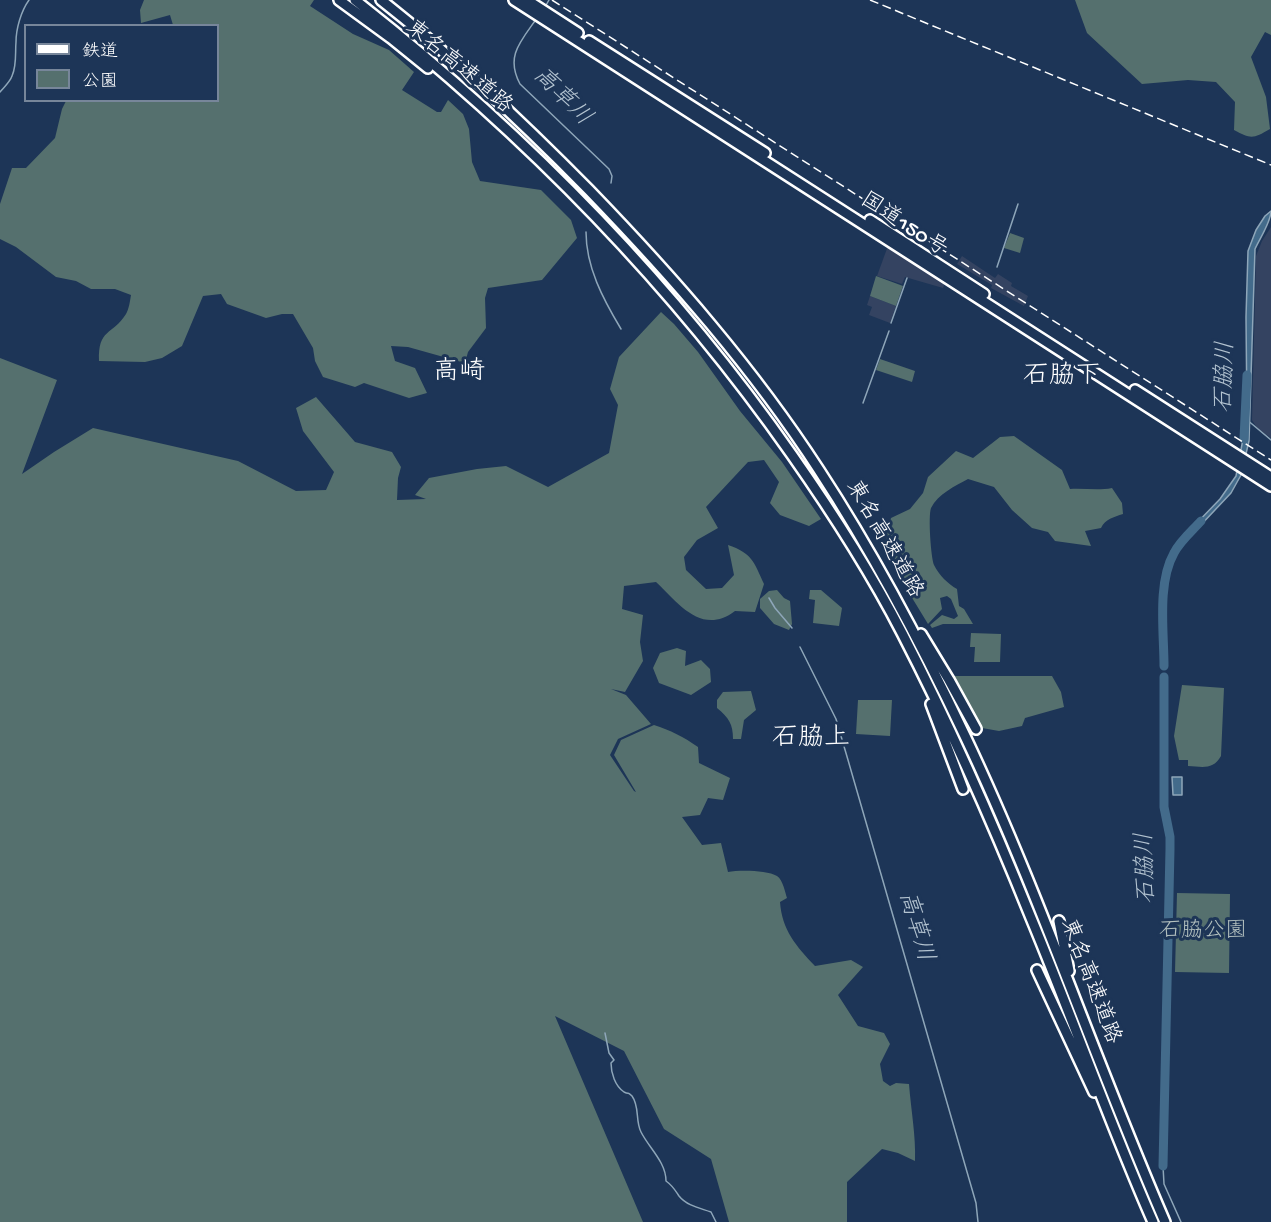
<!DOCTYPE html>
<meta charset="utf-8">
<style>
body{margin:0}
#map{position:relative;width:1271px;height:1222px;overflow:hidden;background:#1d3557;font-family:"Gochi Hand","Klee One",sans-serif}
canvas{display:block}
.legend{position:absolute;left:24px;top:24px;width:195px;height:78px;box-sizing:border-box;background:#1d3557;border:2px solid #77869a;margin:0;padding:8px 10px;list-style:none;font-size:18px;color:#fff}
.legend li{display:flex;align-items:center;gap:12px;height:30px}
.legend b{width:30px;border:2px solid #77869a}
</style>
<div id="map">
<canvas width="1271" height="1222"></canvas>
<ul class="legend">
<li><b style="height:8px;background:#fff"></b>鉄道</li>
<li><b style="height:16px;background:#55706e"></b>公園</li>
</ul>
</div>
<script>
const g = document.querySelector('canvas').getContext('2d');
g.lineJoin = 'round';
function paint(path, color) {
  g.fillStyle = color;
  g.fill(path, 'evenodd');
}
function trace(path, color, width, dash) {
  g.strokeStyle = color;
  g.lineWidth = width;
  g.lineCap = dash ? 'butt' : 'round';
  g.setLineDash(dash || []);
  g.stroke(path);
}
function drawText(font, color, halo, rows, align = 'center') {
  g.font = font + ' "Gochi Hand","Klee One",sans-serif';
  g.lineWidth = 6;
  g.setLineDash([]);
  g.textBaseline = 'middle';
  g.strokeStyle = halo;
  g.fillStyle = color;
  for (const [text, x, y, turn = 0] of rows) {
    g.save();
    g.translate(x, y);
    g.rotate((+turn || 0) * Math.PI / 180);
    g.textAlign = isNaN(turn) ? turn : align;
    if (halo) g.strokeText(text, 0, 0);
    g.fillText(text, 0, 0);
    g.restore();
  }
}
const built = new Path2D(`
 M1271,227V438L1257,428L1252,420L1256,256L1262,241Z
 M889,243L946,280L943,288L905,277L902,284L877,276Z
 M962,256L995,278L998,274L1012,283L1011,286L1028,296L1024,306L991,288L992,285L957,264Z
 M870,296L896,306L890,323L869,315L872,307L867,305Z`);
const green = new Path2D(`
 M144,0H314L310,6L353,34L389,50L414,72L402,90L437,112H441L448,100L463,114L469,129L472,162L480,181L541,190L571,220L577,238L542,280L488,288L485,298L486,328L468,352L465,363L408,347L391,346L395,361L415,368L427,393L409,398L364,383L355,387L323,377L315,361L313,348L293,314H282L266,318L227,304L221,294L203,296L182,346L162,358L145,362L99,361C98,328 112,336 126,314C129,309 130,301 131,295L115,289H91L76,281L56,277L16,247L0,239V204L12,168H26L55,138L62,109L66,101L218,100V26L173,25L170,15L141,23L140,10Z
 M1075,0H1271V35L1265,32L1251,57L1266,97L1270,129C1253,139 1251,139 1234,130L1235,102L1216,82L1188,80L1142,84L1087,33Z
 M1010,233L1024,238L1020,253L1004,248Z
 M876,276L903,286L896,306L870,296Z
 M661,312L674,324L698,352L740,411L782,462L821,519L809,526L780,515L770,503L779,482L764,460L748,462L706,507L718,528L697,540L684,557L686,570L706,589L722,588L734,575L728,545C752,553 754,562 764,584L755,612L735,611C702,636 679,604 656,582L624,586L622,609L643,615L640,642L643,661L625,692L611,689L626,695L651,724L618,739L610,755L634,791L636,792L614,755L621,740L654,725C670,730 684,737 698,747L699,763L730,778L723,800L708,798L700,815L682,817L702,845L721,843L728,872C739,870 767,870 777,876C783,880 785,892 787,898L780,902C782,930 796,946 815,966L851,960L863,967L838,995L858,1026L884,1033L890,1044L880,1064L883,1081L890,1086L896,1083L909,1084C911,1110 916,1136 915,1161L898,1153L882,1149L847,1182V1222H729L711,1159L664,1129L624,1051L555,1016L643,1222H0V358L57,380L22,474L54,452L93,428L238,461L296,491L326,490L334,472L303,431L296,408L316,397L355,442L392,452L401,467L398,478L397,500L426,499L415,495L429,478L477,469L506,466L548,487L609,453L618,405L610,389L619,357Z
 M880,359L915,371L912,382L876,370Z
 M1014,436L1062,470L1070,489C1084,488 1098,491 1112,488L1122,503L1123,514C1114,517 1105,519 1101,528L1085,531L1091,546L1055,541L1048,532L1032,528L1012,510L994,487L968,479C955,486 938,494 931,508C928,516 931,558 934,565C939,575 948,584 957,589L959,606L964,609L973,624H943L932,628L930,625L942,615L954,619L958,616L951,599L947,596L940,598L942,609L928,624L892,565L895,560L886,538L891,518L910,509L923,493L928,477L956,451L973,458L1000,437Z
 M777,590L784,598L790,601L792,624L789,630L774,624L760,608V599L769,591Z
 M810,590H821L842,608L839,626L813,623L815,600L809,599Z
 M971,633L1001,634L1000,662H974L975,647H970Z
 M677,648L686,651L685,666L701,660L710,669L711,682L691,695L659,683L653,668L660,653Z
 M953,676H1052L1061,692L1064,707L1025,718L1022,726L999,731L982,728Z
 M1182,685L1224,688L1221,756C1213,770 1203,767 1188,766V760H1179L1174,736Z
 M751,691L756,710L744,720L741,739H733C733,724 729,718 717,708V700L723,692Z
 M858,700H892L890,736L856,734Z
 M1177,893L1230,894L1229,973L1175,972Z`);
const water = new Path2D(`
 M1271,211C1271,222 1260,238 1255,249L1249,441L1241,475L1231,493L1198,528H1192L1220,499L1236,476L1247,418L1246,317L1248,251L1256,230L1265,216Z
 M1172,777H1182V795H1173Z`);
const stream = new Path2D(`
 M545,7L549,0
 M537,18C521,41 505,56 520,84L609,169L612,176L611,183
 M0,92C4,87 10,82 12,76C17,65 15,53 16,42C16,29 21,11 29,0
 M586,232C586,267 603,299 621,329
 M997,267L1018,204
 M891,323L907,278
 M863,403L889,331
 M1246,419L1271,440
 M769,598L775,608L792,628
 M800,647L836,719L848,760L976,1203L978,1222
 M605,1033L609,1053L614,1060L611,1063C611,1073 615,1086 624,1092C630,1095 627,1091 632,1096C640,1107 635,1120 641,1132C649,1148 666,1162 666,1181C673,1186 675,1190 679,1196C687,1206 700,1208 711,1212L716,1222
 M1163,1166L1164,1184L1181,1222`);
const river = new Path2D(`
 M1244,439L1247,375
 M1164,666C1164,632 1157,583 1174,553C1180,541 1192,531 1201,521
 M1163,1166L1170,849V837L1164,807V677`);
const highway = new Path2D(`
 M339,0L391,38L428,68
 M355,0C522,131 671,282 792,455C832,512 870,571 902,633C950,726 992,821 1031,918C1073,1019 1109,1122 1153,1222
 M381,0C455,58 523,123 589,190C673,277 753,368 819,470C874,554 922,645 965,736C1040,894 1095,1061 1165,1222
 M514,0L1271,486
 M527,0L578,33
 M589,41L765,153
 M870,220L984,294
 M1135,390L1271,477
 M921,634L949,680L976,729
 M931,704L963,789
 M1059,921L1069,971
 M1037,970L1094,1092`);
const rail = new Path2D(`
 M552,0L1271,460
 M870,0L1271,165`);
const streetNames = [
 ["東名高速道路",458,68,40],
 ["国道150号",903,226,33],
 ["東名高速道路",883,540,60],
 ["東名高速道路",1089,982,69]
];
const parkNames = [
 ["石脇公園",1203,933]
];
const waterNames = [
 ["高草川",561,98,45],
 ["石脇川",1227,377,-88],
 ["石脇川",1148,868,-92],
 ["高草川",914,927,74]
];
const quarterNames = [
 ["高崎",459,374],
 ["石脇下",1062,378],
 ["石脇上",811,740]
];
paint(built, '#344361');
paint(green, '#55706e');
paint(water, '#436b8b');
trace(water, '#8ea6b9', 1.5);
trace(stream, '#8ea6b9', 1.5);
trace(river, '#436b8b', 9);
trace(highway, '#fff', 14);
trace(highway, '#1d3557', 9);
trace(rail, '#fff', 1.5, [9, 4.5]);
drawText('22px', '#fff', '#1d3557', streetNames);
drawText('22px', '#b2bfbe', '#1d3557', parkNames);
drawText('italic 24px', '#b4c4d1', '#1d3557', waterNames);
drawText('26px', '#fff', '#1d3557', quarterNames);
</script>
